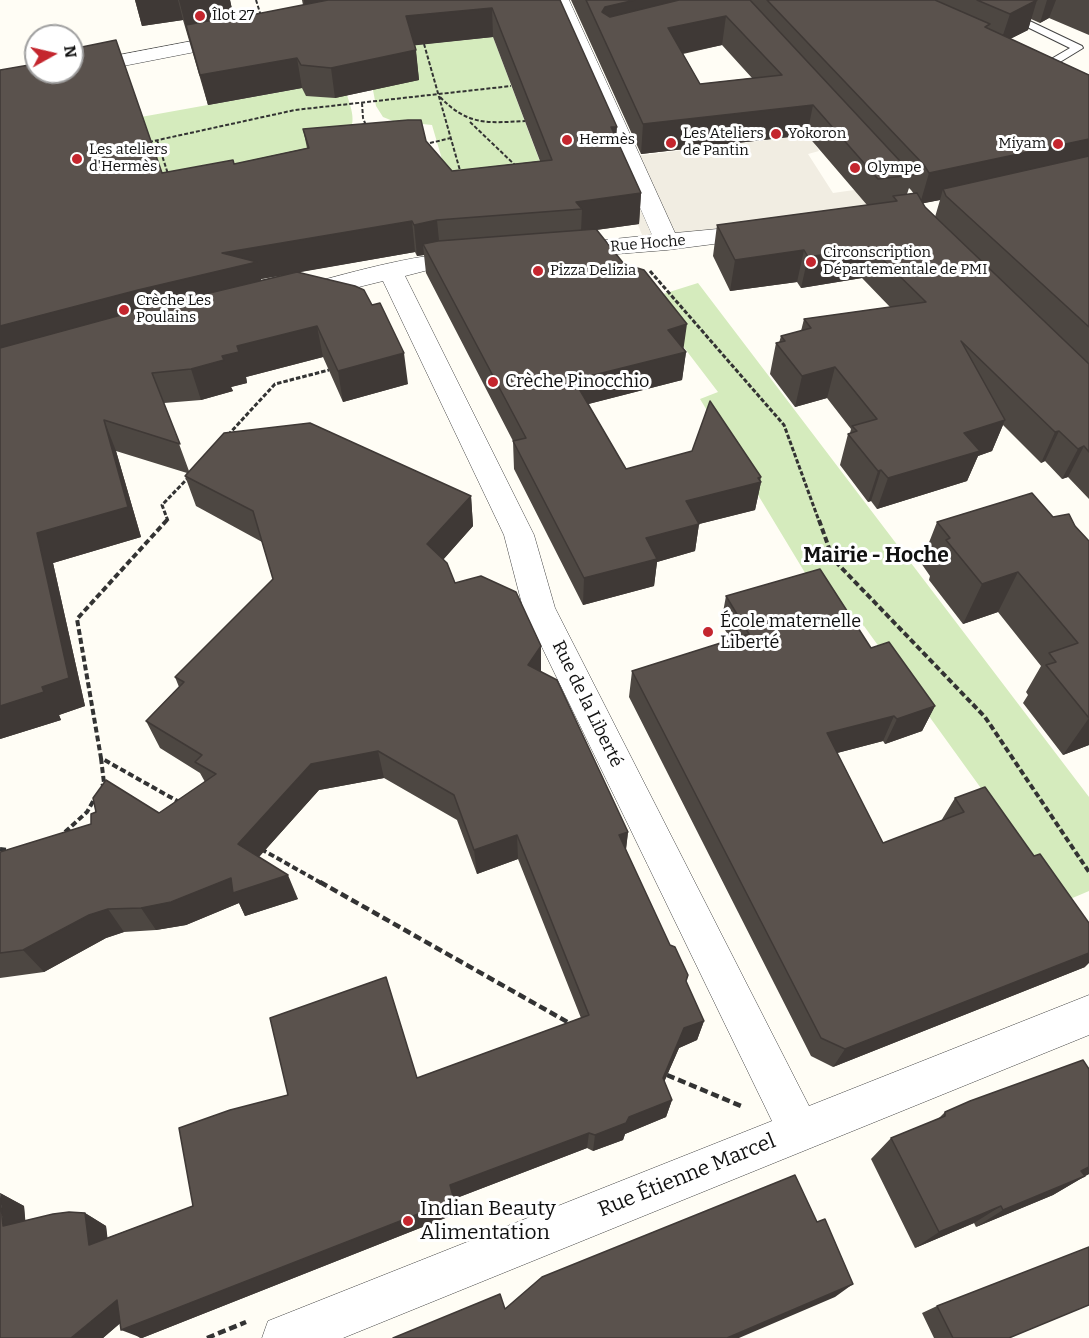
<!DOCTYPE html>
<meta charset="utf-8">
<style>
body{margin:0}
#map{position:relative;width:1089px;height:1338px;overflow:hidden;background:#fffdf5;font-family:Bitter,serif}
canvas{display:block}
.north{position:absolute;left:24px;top:24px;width:60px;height:60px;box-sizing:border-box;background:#fff;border:2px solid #a0a0a0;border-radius:50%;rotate:82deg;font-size:16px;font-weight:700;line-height:24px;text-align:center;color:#111}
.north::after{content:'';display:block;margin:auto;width:21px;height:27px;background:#c4262e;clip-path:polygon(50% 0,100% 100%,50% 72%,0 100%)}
</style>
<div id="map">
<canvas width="1089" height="1338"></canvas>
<div class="north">N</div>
</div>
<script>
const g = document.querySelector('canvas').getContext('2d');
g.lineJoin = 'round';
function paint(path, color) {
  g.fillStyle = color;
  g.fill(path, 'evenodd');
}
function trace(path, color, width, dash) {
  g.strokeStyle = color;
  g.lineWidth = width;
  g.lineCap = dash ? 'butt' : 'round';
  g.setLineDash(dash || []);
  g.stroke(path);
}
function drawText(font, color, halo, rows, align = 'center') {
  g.font = font + ' Bitter,serif';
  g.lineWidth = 6;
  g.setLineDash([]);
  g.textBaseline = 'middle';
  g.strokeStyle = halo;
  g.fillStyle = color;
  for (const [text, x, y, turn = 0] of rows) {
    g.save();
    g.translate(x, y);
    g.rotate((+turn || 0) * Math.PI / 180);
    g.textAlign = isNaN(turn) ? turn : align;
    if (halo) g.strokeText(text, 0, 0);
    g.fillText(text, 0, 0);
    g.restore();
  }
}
const green = new Path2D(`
 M493,37L551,191L453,197L432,125L393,121L383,117L376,106L373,90L396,47Z
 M302,88L347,95C352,111 357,123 346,137L0,239L141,117Z
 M698,283L1089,797V891L1063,902L864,626L842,634L700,399L718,392L647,299Z`);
const plaza = new Path2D(`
 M809,135L819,151L808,154L833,193L854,190L883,214L643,237L610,159Z`);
const pathFar3 = new Path2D(`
 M256,0L261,16
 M424,44L461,174
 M440,97C468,126 488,123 525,121
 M362,103L363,118L367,128
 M470,122L517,167
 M157,140L169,177
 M149,142L295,110L511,86
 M430,143L451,138`);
const pathFar2 = new Path2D(`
 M650,271L784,425L819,521
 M228,435L275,384L329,370
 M168,521L162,505L188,478`);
const pathFar1 = new Path2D(`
 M167,520L77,619L101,758L179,802
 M819,520L833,559L985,717L1089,872
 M101,758L104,783L102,786
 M65,832L87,812L95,798
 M0,849L9,850
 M261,849L323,884`);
const path = new Path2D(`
 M320,882L571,1024
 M667,1075L741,1106
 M207,1338L246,1322`);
const lane = new Path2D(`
 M1017,15L1082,46L1083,48L1042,73H1034V69L1070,48L1013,20V16Z`);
const street = new Path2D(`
 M549,0H569L675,233L760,225L768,227L772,232L768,237L667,250L566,258L557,256L554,251L557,246L566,244L652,235Z
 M234,33L241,35L244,39L241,43L72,76L63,72H72V64Z
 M470,251L479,253L482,258L479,263L440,267L405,276L534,535L555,608L809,1106L1089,995V1035L343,1338H262L268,1321L772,1121L523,608L504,535L383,281L298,302L289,299L285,294L289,289C349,273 409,255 470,251Z`);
const wall = new Path2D(`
 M135,0H230L234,17L236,18L303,5L302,0H560L616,138L641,193L639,224L596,230L686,352L682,380L588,404L626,469L760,480L761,482L755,510L699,524L695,551L657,562L654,586L583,605L514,469L513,441L426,273L424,255L417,256L415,252L299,272L408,384L343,402L323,357L246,377L247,383L231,387L233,391L201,400L164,403L189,471L471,496L473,526L443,560L455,583L541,672L628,832L626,850L704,1021L697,1040L679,1048L664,1082L672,1100L666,1117L625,1134L623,1140L593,1151L587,1148L454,1199L458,1213L142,1338H140L120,1323L103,1338L0,1193L24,1206L25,1221L85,1213L106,1226L107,1238L193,1206L417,1078L581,1018L518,859L477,874L457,820L384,778L319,790L259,857L298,899L245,916L239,903L186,925L156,930L124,932L106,938L44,972L0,978V852L159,813L205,782L200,773L160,748L146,721L179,687L175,677L273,579L262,542L196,506L185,476L187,473L116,451L141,537L53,563L85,706L59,715L61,720L0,739L162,173L234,164L307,148L303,129L426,141L452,171L540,161L493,37L415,45L419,80L335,98L306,96L302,88L208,105L183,20L142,26ZM285,275L261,280V279Z
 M571,0H1089V35L1049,18L1040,23L1031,19L1028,30L1010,39L1089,75V499L1068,477L1062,479L1045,461L1041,463L1003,425L992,451L978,456L967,481L877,509L871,501L868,502L840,465L848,434L850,433L851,429L827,398L795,407L770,374L776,343H779L781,336L801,331L804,319L890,307L862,278L801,288L797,282L730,291L713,256L717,225L867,205L807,135L641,154ZM722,45L752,78L700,84L683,54ZM909,188L911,190L914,194H907ZM940,200L935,217L925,207L923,203Z
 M1053,517L1075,526L1089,541V745L1063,755L1023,703L1028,695L1026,692L1041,666L998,612L963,624L929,580L930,576L921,563L937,522Z
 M726,596L871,648L935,706L922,731L885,744L883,741L837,753L883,843L941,821L955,798L1085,967L833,1067L811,1056L629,697L632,671L731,640L721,623Z
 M945,1112L1089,1174L1053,1195L976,1227L974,1223L915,1248L871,1159L891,1138L938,1119Z
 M937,1306L1009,1338H934L922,1313Z`);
const shadedWall = new Path2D(`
 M135,0H178L183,20L142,26Z
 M179,0H230L236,30L186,25L189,39Z
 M304,0H395L306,17Z
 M635,0H726L603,37L602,12L605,7Z
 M1037,0L1028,30L1000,44L1010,14Z
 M1047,0H1056L1049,18L1040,23Z
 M492,8L493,37L409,46L406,16Z
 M726,16L722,45L665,57L668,28Z
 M416,50L419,80L335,98L331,68Z
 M297,58L302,88L208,105L200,75Z
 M813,105L807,135L641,154L643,124Z
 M611,127H617L615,157Z
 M1089,139V167L943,189L940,200L920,204L929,173Z
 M641,193L639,224L581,232L582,209L576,202Z
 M437,220L440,251L423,244L424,255L417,256L414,225Z
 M412,221L415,252L261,279L264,293L0,361V326L222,253Z
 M870,247L862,278L801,288L808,257Z
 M804,250L797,282L730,291L735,260Z
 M687,324L683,352H686L682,380L573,408L574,380L668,330Z
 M317,326L323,357L246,377L247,383L231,387L233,391L201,400L191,369L222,356L237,346Z
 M404,353L408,384L343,402L338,371Z
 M835,367L827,398L795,407L802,376Z
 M104,420L116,451L141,537L53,563L85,706L59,715L61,720L0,739V706L42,687L37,533Z
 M1005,420L992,451L978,456L967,481L877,509L888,478L964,433Z
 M1059,431L1045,461L1041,463L1055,432Z
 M1084,446L1068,477L1062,479L1078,449Z
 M881,470L871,501L868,502L878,471Z
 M761,477L760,482H761L755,510L699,524L695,551L657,562L654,586L583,605L584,578L646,538L686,501Z
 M471,496L473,526L431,573L427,544Z
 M1018,572L998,612L963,624L982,584Z
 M541,646V674L528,665Z
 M935,706L922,731L885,744L897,719Z
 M894,716L883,741L818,758L827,733Z
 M1089,718V745L1063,755Z
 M378,751L384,778L319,790L249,868L238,844L311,764Z
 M628,832L625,856L619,835Z
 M517,835L518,859L477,874L474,850Z
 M288,875L298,899L245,916L239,903L186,925L156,930L141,908L231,878Z
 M108,909L124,932L106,938L44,972L23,950L89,915Z
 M1089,953V963L1085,967L833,1067L845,1049Z
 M704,1021L697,1040L679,1048L658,1096L663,1078L684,1028Z
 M672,1100L666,1117L625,1134L623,1140L593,1151L595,1135L629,1117Z
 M589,1133L587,1148L454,1199L458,1213L142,1338L121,1330L450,1185Z
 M1089,1167V1174L1050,1190L1081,1171Z
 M1085,1176L1053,1195L976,1227L1003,1210Z
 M0,1193L24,1206L27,1238L3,1226Z
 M1001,1206L974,1223L915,1248L939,1232Z
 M85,1213L106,1226L110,1257L89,1245Z
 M853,1284L835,1297L739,1338H727Z
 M117,1300L137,1309L103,1338H71Z`);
const building = new Path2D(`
 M328,0H560L617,127H611L641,193L576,202L582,209L437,220L414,225L412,221L222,253L257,262L138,290L0,326V70L29,65L28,62L36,60V72H72V49L116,40L162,173L233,160L234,164L309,148L303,129L408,120H421L426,141L452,171L552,160L492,8L406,16L416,50L331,68L301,65L297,58L200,75L186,25L236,16V18Z
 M586,0H635L605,7L602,12L610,17L679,0H750L913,175L878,179L813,105L643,124ZM726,16L782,75L700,84L668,28Z
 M767,0H935L990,24L985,27L1089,75V139L929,173L924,165Z
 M977,0H1037L1010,14Z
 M1089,156V327L946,196L943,189Z
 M917,193L925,207L1089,364V452L1084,446L1078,449L1059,431L1055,432L961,341L1005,420L964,433L980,451L888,478L881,470L878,471L848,434L857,431L852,426L877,419L835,367L802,376L776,343L785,341L781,336L811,328L804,319L926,302L870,247L808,257L804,250L735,260L717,225L897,201L893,196Z
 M596,229L624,264L644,270L687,324L668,330L686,352L574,380L626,469L692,451L710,401L761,477L758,478L761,482L686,501L699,524L646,538L657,559L584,578L513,441L526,438L423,244L438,241Z
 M297,272L355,286L364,290L372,305L380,303L404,353L338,371L317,326L237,346L239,352L222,356L224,360L191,369L152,373L180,444L104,420L128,507L37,533L69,678L42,687L44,692L0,706V348L143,309Z
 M310,423L471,496L427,544L447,563L455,583L481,576L516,592L541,646L528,665L557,680L628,832L619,835L670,945L675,947L688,975L686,981L704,1021L684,1028L663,1078L672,1100L629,1117L626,1123L595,1135L589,1133L450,1185L454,1200L121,1330L117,1300L71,1338H0V1196L3,1226L53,1214L69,1212L85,1213L89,1245L193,1206L179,1128L230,1110L288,1095L270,1018L386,977L417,1078L589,1015L517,835L474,850L454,795L378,751L311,764L238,844L288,875L233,893L231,878L171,902L141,908L108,909L89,915L23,950L0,953V852L91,824V814L96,812L93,798L106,780L159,813L216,774L195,762L202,755L146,721L184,682L175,677L273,579L253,511L185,476L224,433Z
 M1032,493L1053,517L1069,514L1075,526L1089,541V718L1046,665L1056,662L1049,653L1078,643L1018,572L982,584L946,540L950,538L937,522Z
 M820,569L871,648L889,642L935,706L897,719L894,716L827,733L883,843L964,812L955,798L985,787L1034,856L1040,854L1089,923V953L845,1049L821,1038L632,671L749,634L726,596Z
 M1083,1060L1089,1069V1167L1081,1171L1085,1176L1003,1210L1001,1206L939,1232L891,1138L945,1116V1112L970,1101Z
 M795,1175L817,1222L825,1219L853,1284L727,1338H393L500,1294L505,1309L542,1277Z
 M1089,1247V1305L1009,1338H953L937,1306Z`);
const markers = [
 [200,16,6,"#c4262e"],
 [776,134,6,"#c4262e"],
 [567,140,6,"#c4262e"],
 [671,143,6,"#c4262e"],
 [1058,144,6,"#c4262e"],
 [77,159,6,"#c4262e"],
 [855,168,6,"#c4262e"],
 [811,262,6,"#c4262e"],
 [538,271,6,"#c4262e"],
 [124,310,6,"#c4262e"],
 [493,382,6,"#c4262e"],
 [708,632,6,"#c4262e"],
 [408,1221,6,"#c4262e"]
];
const farPoinames = [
 ["Îlot 27",212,16],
 ["Les Ateliers",683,134],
 ["de Pantin",683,151],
 ["Yokoron",788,134],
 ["Hermès",579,140],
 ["Miyam",1046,144,"right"],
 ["Les ateliers",89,150],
 ["d'Hermès",89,167],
 ["Olympe",867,168],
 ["Circonscription",823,253],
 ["Départementale de PMI",823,270],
 ["Pizza Delizia",550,271],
 ["Crèche Les",136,301],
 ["Poulains",136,318]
];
const farStreetnames = [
 ["Rue Hoche",648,244,-5]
];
const poiNames = [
 ["Crèche Pinocchio",505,382],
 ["École maternelle",720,622],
 ["Liberté",720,643]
];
const streetNames = [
 ["Rue de la Liberté",587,704,64]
];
const quarterNames = [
 ["Mairie - Hoche",876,556]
];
const nearStreetnames = [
 ["Rue Étienne Marcel",687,1176,-22]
];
const nearPoinames = [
 ["Indian Beauty",420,1209],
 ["Alimentation",420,1233]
];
paint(green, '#d5ebbd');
paint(plaza, '#f1ede2');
trace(lane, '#444', 2);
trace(street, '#444', 1);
trace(pathFar3, '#333', 2, [4, 2]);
trace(pathFar2, '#333', 3, [4.5, 2]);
trace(pathFar1, '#333', 4, [6, 3]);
trace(path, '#333', 4.5, [8, 4]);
paint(lane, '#fff');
paint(street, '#fff');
paint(wall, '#4d4742');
paint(shadedWall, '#3f3936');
paint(building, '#5a524d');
trace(building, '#3f3936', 1.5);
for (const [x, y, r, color] of markers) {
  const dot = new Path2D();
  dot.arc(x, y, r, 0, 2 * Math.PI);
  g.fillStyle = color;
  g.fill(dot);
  trace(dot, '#fff', 2);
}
drawText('15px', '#111', '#fff', farPoinames, 'left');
drawText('15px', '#111', '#fff', farStreetnames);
drawText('18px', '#111', '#fff', poiNames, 'left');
drawText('18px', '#111', '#fff', streetNames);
drawText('bold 21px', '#111', '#fff', quarterNames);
drawText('21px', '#111', '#fff', nearStreetnames);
drawText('21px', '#111', '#fff', nearPoinames, 'left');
</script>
